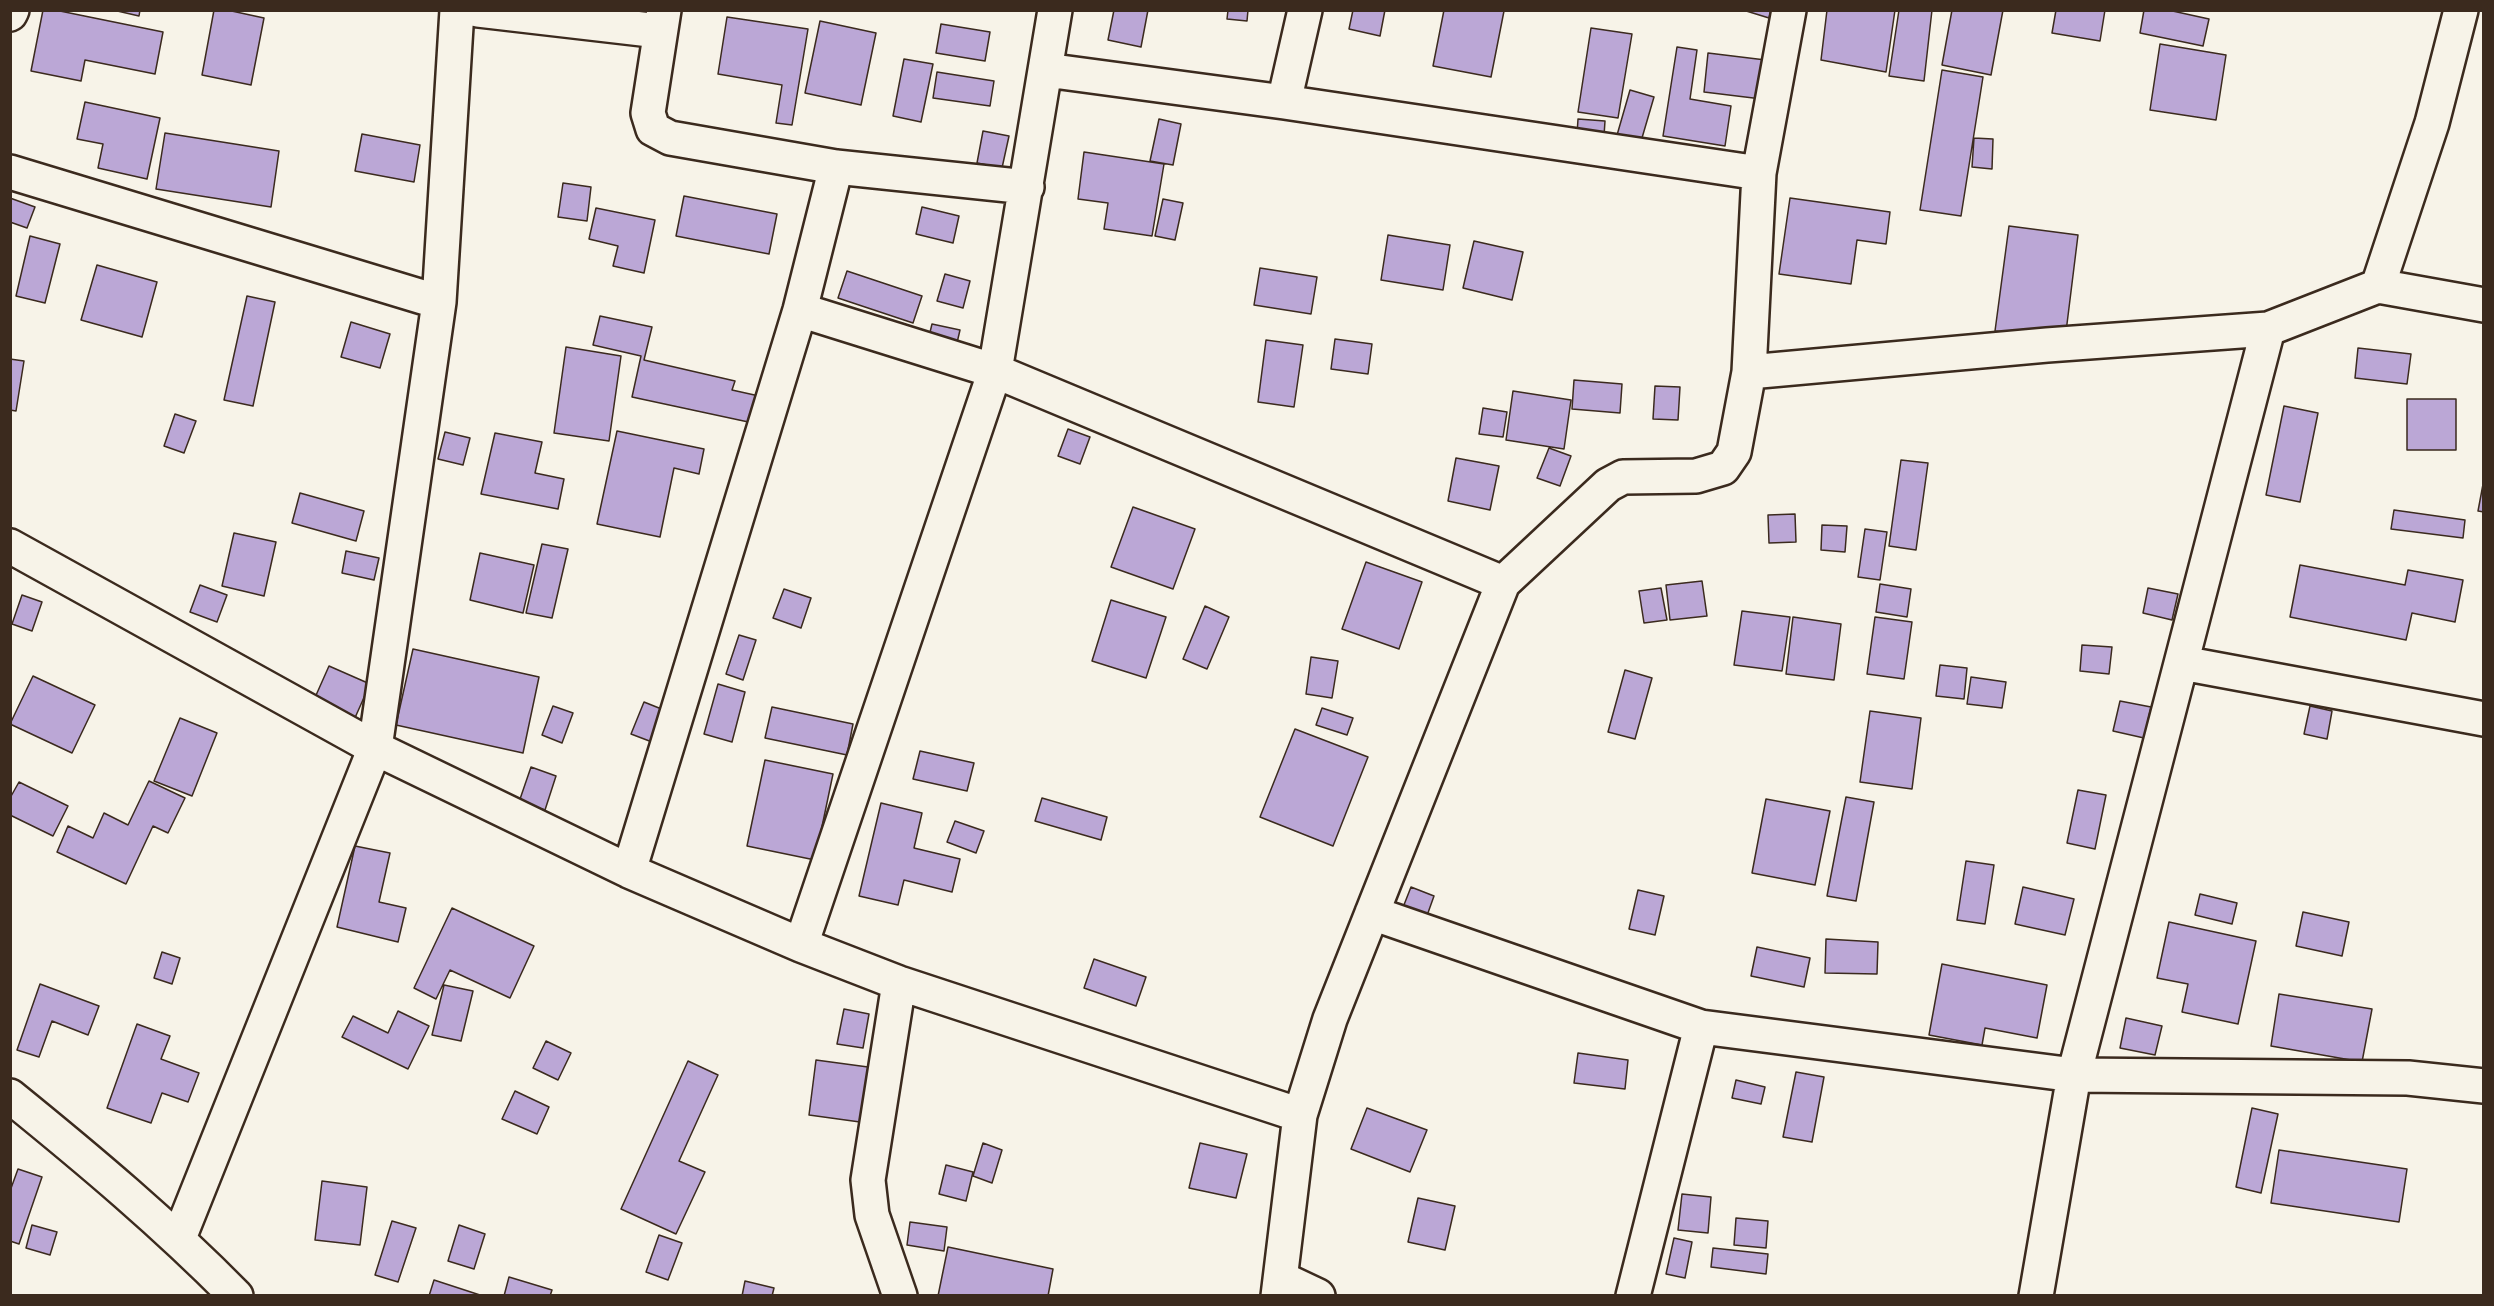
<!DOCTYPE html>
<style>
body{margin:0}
#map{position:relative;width:2494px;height:1306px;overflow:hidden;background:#f7f3e8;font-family:Pangolin,sans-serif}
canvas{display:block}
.frame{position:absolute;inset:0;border:12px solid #3b2a1e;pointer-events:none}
</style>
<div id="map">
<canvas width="2494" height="1306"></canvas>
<div class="frame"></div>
</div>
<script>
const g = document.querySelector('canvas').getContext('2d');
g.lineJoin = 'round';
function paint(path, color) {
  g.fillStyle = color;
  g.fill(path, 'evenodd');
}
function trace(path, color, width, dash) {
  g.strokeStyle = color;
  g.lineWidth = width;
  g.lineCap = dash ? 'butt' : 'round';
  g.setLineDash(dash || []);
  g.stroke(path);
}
const building = new Path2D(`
 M43,10H55L163,32L155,74L85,60L81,81L31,71Z
 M113,10H140L139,16Z
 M214,10H227L264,18L251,85L202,75Z
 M1114,10H1148L1141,47L1108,40Z
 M1228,10H1248L1247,21L1227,19Z
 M1353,10H1385L1380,36L1349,29Z
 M1444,10L1504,11L1491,77L1433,66Z
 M1743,10H1771L1769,18Z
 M1827,10H1895L1886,72L1821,60Z
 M1899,10H1932L1924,81L1889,76Z
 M1952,10H2003L1991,75L1942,65Z
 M2056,10H2105L2100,41L2052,33Z
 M2144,10H2168L2209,19L2203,46L2140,33Z
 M727,17L808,29L792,125L776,123L782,85L718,74Z
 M820,21L876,33L861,105L805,93Z
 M941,24L990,32L985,61L936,53Z
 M1591,28L1632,34L1618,118L1578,112Z
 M2160,44L2226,55L2216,120L2150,110Z
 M1677,47L1697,50L1690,99L1731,106L1725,146L1663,136Z
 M1708,53L1782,62L1778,101L1704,92Z
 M904,59L933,64L921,122L893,116Z
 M1942,70L1983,77L1961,216L1920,210Z
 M937,72L994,81L990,106L933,98Z
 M1630,90L1654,97L1637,155L1613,149Z
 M85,102L160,118L147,179L98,168L103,144L77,139Z
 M1159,119L1181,124L1173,165L1150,161Z
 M1578,119L1605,121L1603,151L1576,150Z
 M983,131L1009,136L1002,168L977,163Z
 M165,133L279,151L271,207L156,189Z
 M362,134L420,145L414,182L355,171Z
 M1974,138L1993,139L1992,169L1972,167Z
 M1084,152L1164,164L1152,236L1104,229L1108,203L1078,199Z
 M563,183L591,187L587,221L558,217Z
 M684,196L777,214L769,254L676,236Z
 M10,198L35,207L27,228L10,222Z
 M1790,198L1890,212L1886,244L1857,240L1851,284L1779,274Z
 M1163,199L1183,203L1175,240L1155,236Z
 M922,207L959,216L953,243L916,234Z
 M596,208L655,220L644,273L613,266L618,246L589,239Z
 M2009,226L2078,235L2065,340L1995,331Z
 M1388,235L1450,245L1443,290L1381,280Z
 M30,236L60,244L45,303L16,296Z
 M1474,241L1523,252L1512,300L1463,288Z
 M97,265L157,282L142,337L81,320Z
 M1260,268L1317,277L1311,314L1254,305Z
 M847,271L922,296L913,323L838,298Z
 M945,274L970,281L963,308L937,301Z
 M247,296L275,302L253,406L224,400Z
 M600,316L652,327L644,360L735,381L732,390L759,396L753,423L632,397L641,356L593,345Z
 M351,322L390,334L380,368L341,357Z
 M932,324L960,330L953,360L925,353Z
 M1335,339L1372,344L1368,374L1331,369Z
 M1266,340L1303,345L1294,407L1258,402Z
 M566,347L621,356L609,441L554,433Z
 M2358,348L2411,354L2407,384L2355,378Z
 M10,359L24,361L16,411L10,410Z
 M1574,380L1622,384L1620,413L1572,409Z
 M1655,386L1680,387L1678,420L1653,419Z
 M1513,391L1571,400L1564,449L1506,440Z
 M2407,399H2456V450H2407Z
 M2284,406L2318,413L2300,502L2266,495Z
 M1483,408L1507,412L1503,437L1479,434Z
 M175,414L196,421L184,453L164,446Z
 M1068,429L1090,437L1080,464L1058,456Z
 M617,431L704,449L699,474L674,468L660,537L597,524Z
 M445,432L470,438L463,465L438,459Z
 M495,433L542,442L535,473L564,479L558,509L481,494Z
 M1549,448L1571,456L1560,486L1537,478Z
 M1456,458L1499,466L1490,510L1448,501Z
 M1901,460L1928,463L1916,550L1889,546Z
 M2484,479V512L2478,511Z
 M300,493L364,511L356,541L292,523Z
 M1133,507L1195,529L1173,589L1111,567Z
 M2394,510L2465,520L2463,538L2391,529Z
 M1795,514L1796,542L1769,543L1768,515Z
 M1822,525L1847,526L1845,552L1821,550Z
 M1865,529L1887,532L1880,580L1858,577Z
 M234,533L276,542L264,596L222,586Z
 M542,544L568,549L552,618L526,613Z
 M346,551L379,558L374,580L342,573Z
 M480,553L534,565L523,613L470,600Z
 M1366,562L1422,582L1399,649L1342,629Z
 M2300,565L2405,585L2408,570L2463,580L2455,622L2412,613L2406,640L2290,617Z
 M1702,581L1707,616L1670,620L1666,585Z
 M1880,584L1911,589L1907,617L1876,612Z
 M200,585L227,595L217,622L190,612Z
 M1661,588L1667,620L1644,623L1639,591Z
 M2148,588L2178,594L2172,620L2143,613Z
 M784,589L811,598L801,628L773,618Z
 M22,595L42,602L32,631L12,624Z
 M1111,600L1166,617L1146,678L1092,661Z
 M1205,606L1229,617L1207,669L1183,659Z
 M1742,611L1790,617L1782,671L1734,665Z
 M1793,617L1841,624L1834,680L1786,674Z
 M1875,617L1912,622L1904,679L1867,674Z
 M739,635L756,640L743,680L726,674Z
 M2082,645L2112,647L2109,674L2080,671Z
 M413,649L539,677L523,753L396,725Z
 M1311,657L1338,661L1332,698L1306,694Z
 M1940,665L1967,668L1964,699L1936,696Z
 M329,666L370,684L354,720L313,702Z
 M1625,670L1652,678L1635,739L1608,732Z
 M33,676L95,705L72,753L10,724Z
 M1971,677L2006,682L2002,708L1967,704Z
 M718,684L745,692L732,742L704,734Z
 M2120,701L2151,707L2144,738L2113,731Z
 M644,702L664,710L652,742L631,734Z
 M553,706L573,713L562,743L542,735Z
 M2310,706L2332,711L2327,739L2304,734Z
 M772,707L853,724L847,755L765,738Z
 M1322,708L1353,718L1347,735L1316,725Z
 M1870,711L1921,718L1912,789L1860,782Z
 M180,718L217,733L192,796L154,781Z
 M1295,729L1368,757L1333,846L1260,817Z
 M920,751L974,763L967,791L913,779Z
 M765,760L833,774L815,860L747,846Z
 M531,767L556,776L545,810L519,802Z
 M149,781L185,798L168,833L153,826L126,884L57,852L68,826L93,838L104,813L128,825Z
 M19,782L68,806L53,836L10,815V798Z
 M2078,790L2106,795L2095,849L2067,843Z
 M1846,797L1874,802L1856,901L1827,896Z
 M1042,798L1107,817L1101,840L1035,821Z
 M1766,799L1830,811L1815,885L1752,873Z
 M881,803L922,813L914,848L960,859L952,892L904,880L898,905L859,896Z
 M955,821L984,831L976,853L947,842Z
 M355,846L390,853L379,902L406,908L398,942L337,927Z
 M1966,861L1994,865L1985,924L1957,920Z
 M1411,887L1434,896L1424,924L1400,915Z
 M2023,887L2074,899L2065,935L2015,924Z
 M1638,890L1664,896L1655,935L1629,929Z
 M2200,894L2237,903L2232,924L2195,915Z
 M452,908L534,946L510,998L450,970L436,999L414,988Z
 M2303,912L2349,922L2342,956L2296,946Z
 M2169,922L2256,941L2238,1024L2182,1012L2188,984L2157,978Z
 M1826,939L1878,942L1877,974L1825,973Z
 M1757,947L1810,958L1804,987L1751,976Z
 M162,952L180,958L172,984L154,978Z
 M1094,959L1146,977L1136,1006L1084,988Z
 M1942,964L2047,985L2037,1038L1985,1028L1982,1045L1929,1035Z
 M40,984L99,1006L88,1035L52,1021L39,1057L17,1050Z
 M444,985L473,991L461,1041L432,1035Z
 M2279,994L2372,1009L2362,1062L2271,1046Z
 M844,1009L869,1014L863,1048L837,1044Z
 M398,1011L429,1026L408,1069L342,1037L353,1016L388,1033Z
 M2126,1018L2162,1026L2155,1055L2120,1048Z
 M137,1024L170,1036L161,1059L199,1073L188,1102L162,1093L151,1123L107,1108Z
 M546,1041L571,1053L558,1080L533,1068Z
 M1578,1053L1628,1060L1625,1089L1574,1083Z
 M816,1060L868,1067L860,1122L809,1115Z
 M688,1061L718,1075L679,1161L705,1172L676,1234L621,1209Z
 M1796,1072L1824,1077L1812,1142L1783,1137Z
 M1736,1080L1765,1087L1761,1104L1732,1098Z
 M515,1091L549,1107L537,1134L502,1119Z
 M1367,1108L1427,1130L1410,1172L1351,1149Z
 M2252,1108L2278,1114L2261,1193L2236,1187Z
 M983,1143L1002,1150L992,1183L973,1176Z
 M1200,1143L1247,1154L1236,1198L1189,1188Z
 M2279,1150L2407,1169L2399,1222L2271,1203Z
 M946,1165L973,1172L966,1201L939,1194Z
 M18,1169L42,1177L19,1244L10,1241V1191Z
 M322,1181L367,1187L360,1245L315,1240Z
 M1682,1194L1711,1197L1708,1233L1678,1230Z
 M1418,1198L1455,1206L1445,1250L1408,1242Z
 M1736,1218L1768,1221L1766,1248L1734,1245Z
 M392,1221L416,1228L398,1282L375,1275Z
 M910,1222L947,1227L944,1251L907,1245Z
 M32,1225L57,1232L50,1255L26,1248Z
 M459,1225L485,1234L474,1269L448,1261Z
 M659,1235L682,1243L668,1280L646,1272Z
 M1674,1238L1692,1242L1685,1278L1666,1274Z
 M948,1247L1053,1269L1048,1296H938Z
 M1713,1248L1768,1254L1766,1274L1711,1267Z
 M509,1277L552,1290L550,1296H504Z
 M434,1280L483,1296H429Z
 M745,1281L774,1288L772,1296H742Z`);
const minor = new Path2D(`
 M478,10L659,31
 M664,10L648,113L653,129L670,138L836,167L1027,187
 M10,14L12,10
 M1046,70L1284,102L1759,173
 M1284,102L1305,10
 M10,172L439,302
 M2378,286L2484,305
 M800,310L995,371L1503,583
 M1749,372L2047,345L2268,329
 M10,546L375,748L629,871L801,945L899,983L1300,1115
 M2182,663L2484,719
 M629,871L800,310L836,167
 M1372,913L1701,1027L2074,1075L2408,1078L2484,1086
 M801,945L995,371L1055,10
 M899,983L868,1180L872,1215L900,1296
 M10,1096C89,1160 165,1224 236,1296
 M179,1238L375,748L439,302L457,10
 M1282,1279L1318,1296
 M1278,1296L1300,1115L1330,1019L1503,583L1608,485L1623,477L1696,476L1723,468L1734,452L1749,372L1759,173L1789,10
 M1633,1296L1701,1027
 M2036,1296L2074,1075L2268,329L2378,286L2432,123L2461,10`);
paint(building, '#bba7d6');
trace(building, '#3b2a1e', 1.5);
trace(minor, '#3b2a1e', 38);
trace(minor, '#f7f3e8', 33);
</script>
